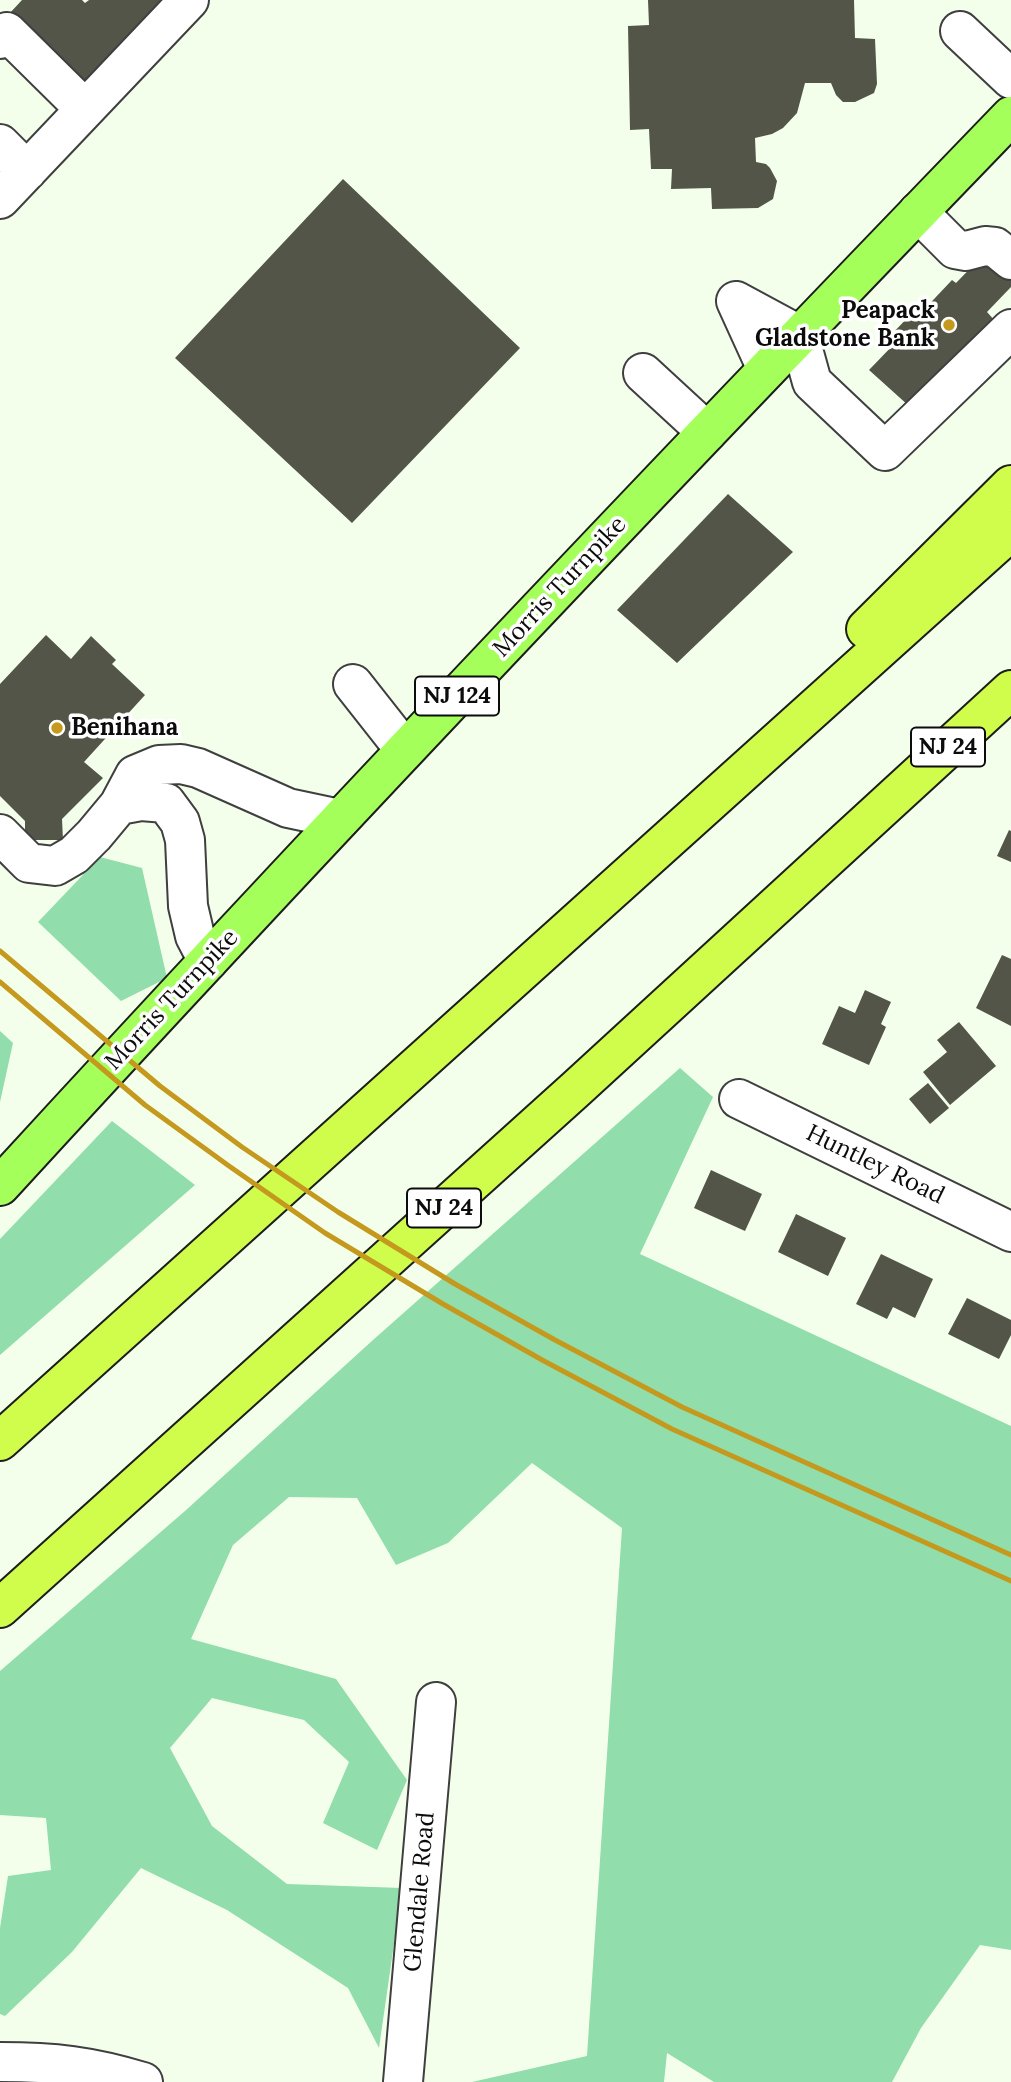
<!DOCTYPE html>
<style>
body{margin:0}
canvas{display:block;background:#f3ffeb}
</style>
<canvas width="1011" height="2082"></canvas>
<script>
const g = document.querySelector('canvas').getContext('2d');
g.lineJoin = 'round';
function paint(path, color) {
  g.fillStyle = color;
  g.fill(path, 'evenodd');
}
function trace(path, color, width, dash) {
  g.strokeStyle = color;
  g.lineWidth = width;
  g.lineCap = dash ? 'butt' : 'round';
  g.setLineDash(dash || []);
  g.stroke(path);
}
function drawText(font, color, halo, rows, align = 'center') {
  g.font = font + ' Lora,serif';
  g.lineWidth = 7;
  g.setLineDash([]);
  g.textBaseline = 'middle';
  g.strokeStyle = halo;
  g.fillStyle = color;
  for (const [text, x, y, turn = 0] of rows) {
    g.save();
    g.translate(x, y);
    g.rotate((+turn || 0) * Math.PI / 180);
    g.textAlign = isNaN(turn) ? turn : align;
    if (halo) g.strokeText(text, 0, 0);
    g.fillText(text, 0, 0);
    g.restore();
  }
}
const forest = new Path2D(`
 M100,857L142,868L167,978L121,1001L38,922Z
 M0,1031L13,1043L0,1102Z
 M680,1068L713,1097L640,1254L1011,1426V1950L980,1945L921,2028L892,2082H714L667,2053L664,2082H472L587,2056L622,1528L532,1463L448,1543L396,1565L357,1498L289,1497L233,1545L191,1639L336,1679L407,1780L377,1850L323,1823L349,1762L304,1720L212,1698L170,1748L212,1826L287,1884L402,1888L379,2048L348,1988L227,1910L141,1868L72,1952L5,2016L0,2014V1928L8,1876L51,1870L46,1818L0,1815V1671L185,1511L373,1340Z
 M112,1121L195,1185L0,1355V1239Z`);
const building = new Path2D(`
 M22,0H82L85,3L89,0H164L83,85L9,14Z
 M648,0H854L855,38L875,39L877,84L874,93L855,102H843L836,95L831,83H805L797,113L783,128L772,134L755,138L756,162L766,164L770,168L777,181L773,199L758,208L712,209L711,188L671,189L672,169H651L649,129L630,130L628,26L649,25Z
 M343,179L520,348L352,523L175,358Z
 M987,251L1011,273V287L987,312L996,322L909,406L869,370L896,342L890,336L913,312L918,316L952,280L956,283Z
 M728,494L793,552L677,663L617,610Z
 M46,635L71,659L91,636L116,660L112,664L145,695L84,762L103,778L62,819L63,840H25V821L0,796V684Z
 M1009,830L1011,831V862L997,856Z
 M1002,955L1011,959V1026L976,1008Z
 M865,990L891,1002L881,1024L886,1027L869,1065L822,1044L839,1006L855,1013Z
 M959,1022L996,1066L950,1105L923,1072L947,1052L937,1040Z
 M928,1083L949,1108L930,1124L909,1099Z
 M711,1170L762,1194L745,1231L694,1208Z
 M796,1214L846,1238L828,1276L778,1252Z
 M881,1254L933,1279L915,1318L893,1307L887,1319L856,1304Z
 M967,1298L1011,1320V1335L999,1359L948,1334Z`);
const minor = new Path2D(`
 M960,31L1011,79
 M0,39L7,32L85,109
 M0,144L27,171
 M0,199L189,0
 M918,212L955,249L966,251L985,246L995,247L1011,260
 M736,301L799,335L812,382L885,451L1011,329
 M736,301L767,369
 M643,373L707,432
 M353,684L405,750
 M119,805L141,801L166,803L180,822L185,840L188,906L195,936L208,961
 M0,834L29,863L55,866L74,855L94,835L119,805L135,775L159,765L181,764L198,768L288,808L340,819
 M739,1099L1011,1232
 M0,2062C54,2062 91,2066 143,2082
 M403,2082L436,1702`);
const major = new Path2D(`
 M0,1186C332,824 670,469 1011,116`);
const highway = new Path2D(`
 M866,629L1011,485
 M0,1441L1011,531
 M0,1608L576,1089L1011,690`);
const rail = new Path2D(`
 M0,951L160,1086L242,1147L338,1212L455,1284L555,1340L682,1407L1011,1555
 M0,982L145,1105L229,1166L325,1233L443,1304L544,1361L672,1429L1011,1581`);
const markers = [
 [949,325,7,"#c4991d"],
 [57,728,7,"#c4991d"]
];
const shields = [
 [457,696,84],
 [948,747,74],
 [444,1208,74]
];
const shieldNames = [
 ["NJ 124",457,696],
 ["NJ 24",948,747],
 ["NJ 24",444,1208]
];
const poiNames = [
 ["Peapack",935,311],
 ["Gladstone Bank",935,339],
 ["Benihana",71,728,"left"]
];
const streetNames = [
 ["Morris Turnpike",560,587,-47],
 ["Morris Turnpike",172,1000,-47],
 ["Huntley Road",875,1165,26],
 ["Glendale Road",420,1892,-85]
];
paint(forest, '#91ddab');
paint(building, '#535548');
trace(minor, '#3f3f3f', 42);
trace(major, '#1d1d1d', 42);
trace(highway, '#1d1d1d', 42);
trace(minor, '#fff', 38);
trace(major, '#a5ff5b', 38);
trace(highway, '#d0fd4c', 38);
trace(rail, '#c4991d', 5);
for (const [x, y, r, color] of markers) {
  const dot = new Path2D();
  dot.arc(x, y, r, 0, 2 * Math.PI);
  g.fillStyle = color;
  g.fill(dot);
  trace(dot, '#fff', 2.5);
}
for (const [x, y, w] of shields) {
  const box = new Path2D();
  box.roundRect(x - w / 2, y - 19.5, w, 39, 5);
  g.fillStyle = '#fff';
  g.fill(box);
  trace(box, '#0c0c0c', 2);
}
drawText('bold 23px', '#0c0c0c', null, shieldNames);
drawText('bold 24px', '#0c0c0c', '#fff', poiNames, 'right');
drawText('24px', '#0c0c0c', '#fff', streetNames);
</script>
